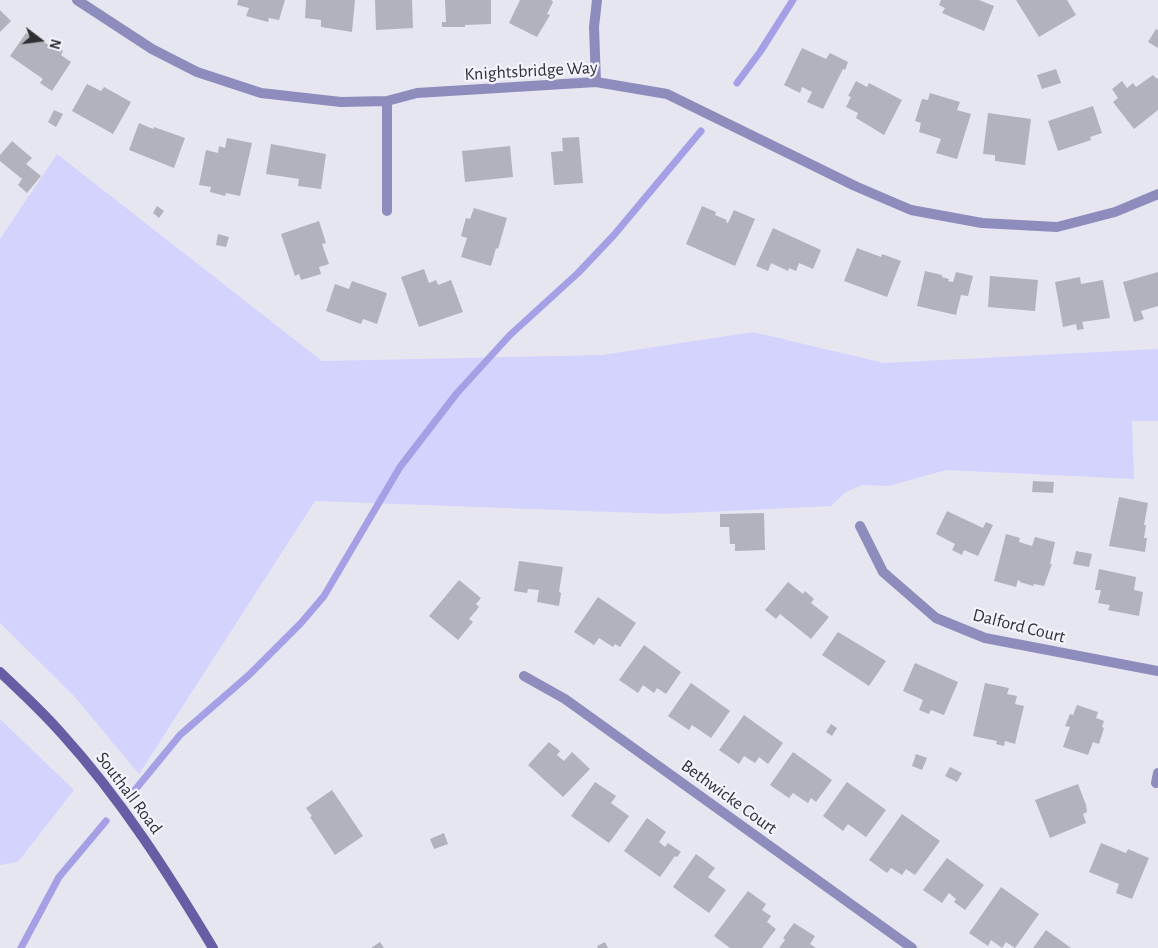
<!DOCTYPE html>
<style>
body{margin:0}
#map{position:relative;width:1158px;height:948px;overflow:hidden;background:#e6e6f1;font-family:"Alegreya Sans",sans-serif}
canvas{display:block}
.north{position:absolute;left:15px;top:15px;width:50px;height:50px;-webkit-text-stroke:4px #f3f3fe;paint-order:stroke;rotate:105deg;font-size:14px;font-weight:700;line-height:20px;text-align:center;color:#303034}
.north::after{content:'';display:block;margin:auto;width:18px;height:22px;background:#303034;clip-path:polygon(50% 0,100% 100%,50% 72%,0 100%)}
</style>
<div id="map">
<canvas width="1158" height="948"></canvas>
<div class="north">N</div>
</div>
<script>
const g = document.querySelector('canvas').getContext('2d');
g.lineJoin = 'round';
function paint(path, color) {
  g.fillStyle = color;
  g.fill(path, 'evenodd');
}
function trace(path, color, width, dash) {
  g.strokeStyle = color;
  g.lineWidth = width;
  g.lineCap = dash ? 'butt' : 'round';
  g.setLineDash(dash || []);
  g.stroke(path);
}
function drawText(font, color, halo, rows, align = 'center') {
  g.font = font + ' "Alegreya Sans",sans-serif';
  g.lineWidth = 4.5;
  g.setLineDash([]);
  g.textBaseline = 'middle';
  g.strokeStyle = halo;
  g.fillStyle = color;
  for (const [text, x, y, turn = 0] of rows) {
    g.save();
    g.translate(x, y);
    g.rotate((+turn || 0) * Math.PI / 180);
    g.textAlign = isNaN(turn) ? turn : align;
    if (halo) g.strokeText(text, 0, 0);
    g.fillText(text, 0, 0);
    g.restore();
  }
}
const green = new Path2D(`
 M57,154L322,361L602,355L753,332L884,363L1158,349V421H1132L1134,479L946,470L889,486L862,485L846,492L831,506L666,514L315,501L139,774L73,695L0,623V239Z
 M0,719L74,790L18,862L0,865Z`);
const stream = new Path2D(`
 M737,83L760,52L793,0
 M130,796L180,735L249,675L301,623L324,596L400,467L457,393L510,335L578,273L614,235L701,131
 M21,948L59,877L106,821`);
const building = new Path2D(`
 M238,0H285L279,20L269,18L268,22L246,16L249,8L237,5Z
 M306,0H355L352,32L321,27V20L305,18Z
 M375,0H412L413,28L376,30Z
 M445,0H491V24L465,25V27H442V22H446Z
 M520,0H551L553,2L547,14L550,15L537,37L509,23Z
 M941,0H979L994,6L984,31L942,13L945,8L939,5Z
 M1016,0H1067L1076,15L1039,37Z
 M0,10L11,21L0,32Z
 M1156,29L1158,30V48L1148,42Z
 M26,33L38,42L40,39L51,47L53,44L63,51L61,55L71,62L52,91L40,83L43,79L10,56Z
 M802,48L826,59L830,53L848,62L845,70L843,69L823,109L807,102L812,92L802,87L800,93L784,85Z
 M1056,69L1061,83L1042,89L1037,75Z
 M1153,75L1157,79L1158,78V110L1134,129L1113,102L1118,98L1112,89L1122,81L1127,88L1133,83L1136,87Z
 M856,81L867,87L869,83L902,100L884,135L856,118L858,113L846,107L851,97L848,96Z
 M87,84L101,91L104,87L131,102L113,134L72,111Z
 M930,93L960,102L957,110L971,114L957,159L936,153L941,139L919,132L921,123L915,121L922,99L928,100Z
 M1093,106L1102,133L1090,137L1091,140L1058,151L1048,121Z
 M54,110L63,114L56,127L48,122Z
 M988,113L1031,119L1025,165L995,161V155L983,154Z
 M139,123L153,129L154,127L185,138L174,168L129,150Z
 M579,137L583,183L554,185L551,152L563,151L562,138Z
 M227,138L252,143L240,196L226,193L225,196L210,192L211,187L199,185L206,150L218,153L219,146L225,148Z
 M12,141L32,158L26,164L41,176L27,193L18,185L22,179L0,161V155Z
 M271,144L326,154L321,189L298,186L299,179L266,174Z
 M510,146L513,177L465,182L462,151Z
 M157,206L164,211L159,218L153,213Z
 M702,206L716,212L715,215L727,220L726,222L728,223L734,210L755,219L735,266L686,244Z
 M474,208L507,218L498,249L496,248L491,266L461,257L467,238L461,236L466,218L470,219Z
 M319,221L326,243L322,244L329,264L319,267L321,274L301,280L299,274L295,276L281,234Z
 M773,228L821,250L813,269L799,263L796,271L789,268L788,271L771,263L768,271L756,266Z
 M218,234L229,237L226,247L216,245Z
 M857,248L881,257L882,254L901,261L887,297L844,281Z
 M424,269L429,283L436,280L438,285L451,280L463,312L419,327L401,277Z
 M925,271L942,275V277L949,279L948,281L953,282L956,272L973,276L968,296L961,295L956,315L917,306Z
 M1158,272V306L1141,311L1144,319L1134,322L1123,282Z
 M990,276L1038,280L1035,311L988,307Z
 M1080,277L1081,284L1103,280L1110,318L1082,322L1084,329L1077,330L1076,324L1063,327L1055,282Z
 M352,281L387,293L377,324L363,319L361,324L326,311L335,284L349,289Z
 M1033,481L1054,482L1053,493L1032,492Z
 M1119,497L1148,503L1144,525H1146L1144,538H1147L1145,552L1109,546Z
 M947,511L983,528L986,522L993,525L978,556L964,550L962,555L952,550L955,544L936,534Z
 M764,513L765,550L735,551V544H730L729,527H720V514Z
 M1006,534L1020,538L1019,542L1032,546L1035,537L1055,542L1050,564H1052L1044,586L1034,584L1033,586L1020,582V581L1018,580L1016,587L994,581Z
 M1076,551L1092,554L1089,567L1073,564Z
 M519,561L563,567L559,592L561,593L559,606L537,602L539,590L528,589L527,593L514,591Z
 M1099,569L1136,577L1134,590L1143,592L1139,616L1108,610L1110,605L1098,603L1101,590H1095Z
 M459,580L481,598L476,604L479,607L469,619L473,622L458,640L429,616Z
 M788,582L803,594L805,591L814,599L811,603L829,617L811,639L780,614L776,619L765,610Z
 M598,597L636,623L620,647L615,644L613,647L599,638L594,645L574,632Z
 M838,632L886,661L869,686L822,655Z
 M644,645L681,672L666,694L657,688L654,693L643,685L638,693L619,680Z
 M915,663L958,682L944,715L931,710L929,714L919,710L923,700L903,691Z
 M691,683L730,711L711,738L692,725L689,730L668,716Z
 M985,683L1009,688L1007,694L1017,696L1015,704L1024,706L1015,744L1005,741L1004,746L996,744L997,741L973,736Z
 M1077,705L1098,712L1096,718L1104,721L1102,727L1104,728L1099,744L1093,742L1088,755L1063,747L1070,727L1065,726L1070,714L1073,715Z
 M744,715L783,743L768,764L759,757L755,763L744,756L739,764L719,750Z
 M831,724L837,728L832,736L826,732Z
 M549,742L560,751L557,755L564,761L572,752L590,769L563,797L528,765Z
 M793,752L832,780L816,802L811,798L808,803L793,793L789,798L770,785Z
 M916,754L927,758L922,770L912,766Z
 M950,767L962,773L957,782L945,776Z
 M595,782L616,796L611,803L629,816L609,843L571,816Z
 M847,782L886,810L866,837L848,824L843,831L823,816Z
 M1078,784L1086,805L1087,812L1083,814L1086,823L1050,838L1035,800Z
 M332,790L363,836L335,855L310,817L312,816L306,808Z
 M902,814L940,841L915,875L906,869L902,875L891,868L887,873L869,860Z
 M647,818L666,832L659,842L665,847L668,843L681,852L677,857L675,856L660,877L624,851Z
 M444,833L448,844L434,849L430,839Z
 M1101,843L1126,853L1128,849L1149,858L1132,899L1116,893L1119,884L1089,872Z
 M696,854L715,868L708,877L726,890L709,913L673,887Z
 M947,858L984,885L965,910L954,902L956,899L949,893L942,903L923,890Z
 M1001,887L1039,914L1015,948L1006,942L1002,948L991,940L988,946L969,933Z
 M748,891L766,904L762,910L771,916L767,922L776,929L762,948H730L714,936Z
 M794,923L815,936L810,944L816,948H779L785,940L783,938Z
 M1046,930L1071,948H1033Z
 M380,942L384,948H371Z
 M605,942L608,948H598L597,946Z`);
const street = new Path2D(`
 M77,0L152,49L197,72L261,93L341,102L387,101L417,93L596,82L667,94L855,186L911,210L982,223L1057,227L1115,212L1158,194
 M596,82L594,27L597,0
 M387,211V101
 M860,526L883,572L936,618L985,638L1158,671
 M524,676L565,699L912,948
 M1156,783L1158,773`);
const secondary = new Path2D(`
 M0,672C21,692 43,712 62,734C121,799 168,873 213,948`);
const streetNames = [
 ["Knightsbridge Way",531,71,-3],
 ["Dalford Court",1019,626,14],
 ["Southall Road",129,793,53],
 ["Bethwicke Court",729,797,36]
];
paint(green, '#d4d3fd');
trace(stream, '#a5a0e6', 7);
paint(building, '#b2b2bd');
trace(street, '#8e8cbd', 10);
trace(secondary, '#665ea5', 10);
drawText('18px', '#303034', '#f3f3fe', streetNames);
</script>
